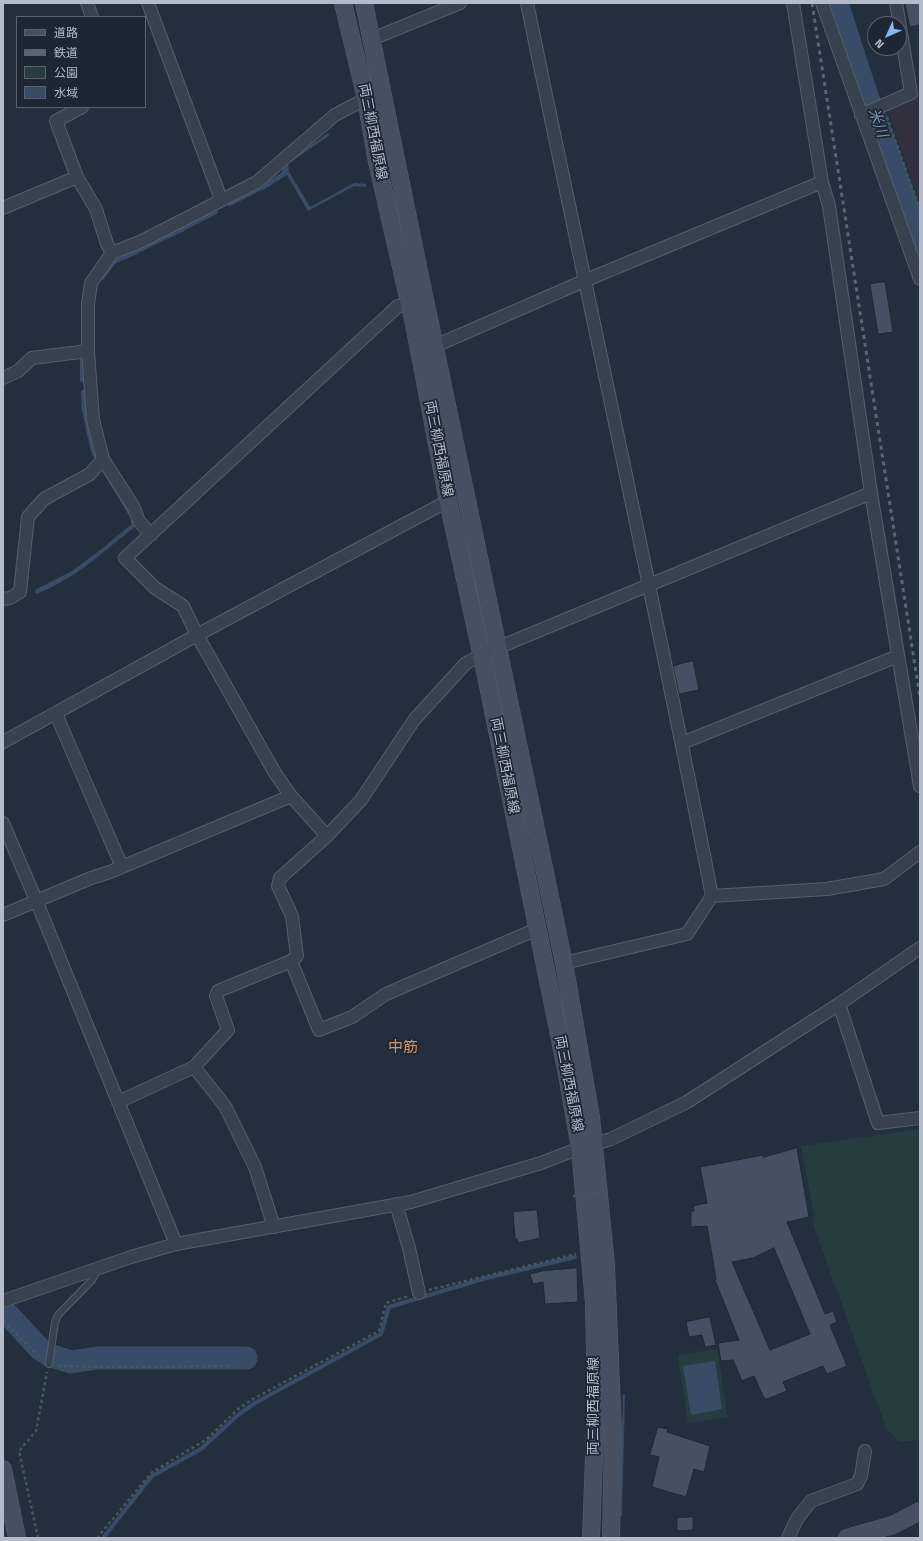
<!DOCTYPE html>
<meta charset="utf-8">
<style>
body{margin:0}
#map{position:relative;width:923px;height:1541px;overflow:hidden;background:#242f3e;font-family:"Titillium Web","Noto Sans JP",sans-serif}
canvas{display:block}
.frame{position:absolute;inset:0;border:4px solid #b4bcc9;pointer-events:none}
.legend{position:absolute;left:16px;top:16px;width:130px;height:92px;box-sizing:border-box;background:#1d2633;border:1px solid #59626f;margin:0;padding:5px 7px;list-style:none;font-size:12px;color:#b4bcc9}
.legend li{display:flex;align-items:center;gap:8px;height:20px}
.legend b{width:20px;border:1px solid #59626f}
.north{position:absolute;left:867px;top:16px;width:40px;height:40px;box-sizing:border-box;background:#1d2633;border:1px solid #59626f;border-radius:50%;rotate:225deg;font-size:11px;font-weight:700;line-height:16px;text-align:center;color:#b4bcc9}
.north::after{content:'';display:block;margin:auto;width:14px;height:18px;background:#8ab4f8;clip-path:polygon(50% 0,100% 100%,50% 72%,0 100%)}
</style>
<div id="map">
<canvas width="923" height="1541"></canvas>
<div class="frame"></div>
<ul class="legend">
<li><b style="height:5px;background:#465061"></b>道路</li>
<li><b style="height:5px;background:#5a6575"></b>鉄道</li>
<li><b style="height:11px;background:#263c3f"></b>公園</li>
<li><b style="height:11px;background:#394c67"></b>水域</li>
</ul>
<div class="north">N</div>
</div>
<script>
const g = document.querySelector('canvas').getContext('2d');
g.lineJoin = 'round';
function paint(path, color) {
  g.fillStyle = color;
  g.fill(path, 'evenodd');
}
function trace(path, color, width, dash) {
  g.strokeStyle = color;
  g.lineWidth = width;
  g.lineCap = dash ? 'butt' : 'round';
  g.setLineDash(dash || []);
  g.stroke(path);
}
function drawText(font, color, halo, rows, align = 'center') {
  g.font = font + ' "Titillium Web","Noto Sans JP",sans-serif';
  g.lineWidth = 3.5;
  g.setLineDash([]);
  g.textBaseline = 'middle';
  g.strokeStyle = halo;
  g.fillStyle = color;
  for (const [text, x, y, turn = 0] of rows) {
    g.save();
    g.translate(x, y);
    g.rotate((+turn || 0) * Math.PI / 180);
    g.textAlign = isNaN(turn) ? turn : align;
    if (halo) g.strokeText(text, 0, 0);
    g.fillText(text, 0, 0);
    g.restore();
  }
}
const medical = new Path2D(`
 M918,96H920V203L888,111Z`);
const green = new Path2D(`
 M920,1129V1440L899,1442L886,1428L812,1221L814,1216L801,1146Z
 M717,1349L728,1417L688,1423L678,1355Z`);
const water = new Path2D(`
 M328,133L330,135L288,164L289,172L310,207L354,183L366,184V187L354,186L308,211L287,175L263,190L261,186L281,173L286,163Z
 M182,227L184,231L134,255L132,252Z
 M127,254L128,258L116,263L103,280L100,277L113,260Z
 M85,404L91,435H87L81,405Z
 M93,442L132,512L128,514L92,454L89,443Z
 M111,542L113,544C90,564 65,583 36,594L35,590L72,571Z
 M715,1361L722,1409L691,1415L683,1366Z
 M623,1394H625L622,1516H620Z`);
const stream = new Path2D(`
 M230,204L265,186
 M179,231L216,212
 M123,258L137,252
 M82,380V352
 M83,392L84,410
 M88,430L92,447
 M109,545L134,525L133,520
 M103,1538L152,1476L201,1449L239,1414L255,1403L381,1334L389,1307L483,1279L575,1257`);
const river = new Path2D(`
 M837,3L865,90L920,241
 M3,1309L39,1348L49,1355L71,1362L97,1358H246`);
const building = new Path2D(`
 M905,3H920V25L910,27Z
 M885,282L893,332L878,334L870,284Z
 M693,661L699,690L679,694L673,666Z
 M797,1148L809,1217L787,1222L825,1314L833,1311L837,1322L830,1325L847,1366L827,1374L823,1366L783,1382L787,1391L767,1399L764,1398L754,1376L742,1381L733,1360L721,1361L718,1343L739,1340L715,1280L716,1279L707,1226L691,1227V1211H694L693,1206L707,1203L700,1167L763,1155V1157ZM774,1248L810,1334L770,1350L732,1262L753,1258Z
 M537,1210L540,1238L518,1243L517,1239H515L513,1212Z
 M577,1268L578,1302L545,1304L543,1282L533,1284L530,1274L542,1271Z
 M710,1317L716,1345L705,1347L702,1335L689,1337L686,1322Z
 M658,1427L668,1429L667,1432L710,1446L704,1472L694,1469L686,1497L652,1487L659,1457L650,1455Z
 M693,1517V1530L677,1531V1518Z`);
const path = new Path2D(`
 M887,117L920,210
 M429,1290L576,1254
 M3,1321L41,1358
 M58,1366L118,1367L233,1366
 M38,1538L19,1451L36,1431L47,1372
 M97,1538L151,1473L207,1439L238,1409L253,1399L379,1331L386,1303L409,1296`);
const lane = new Path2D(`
 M49,1364L55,1322L58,1315L92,1280L98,1269`);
const street = new Path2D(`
 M87,3L92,17
 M148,3L221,199
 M527,3C588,301 654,598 712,896L687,934L564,963
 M793,3L822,182L829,206L871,493L920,786
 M822,3L920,279
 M372,39L460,3
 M82,107L56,121L77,177L96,209L107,244L112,253
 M861,115L911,93L896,3
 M3,208L77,177
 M427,348L435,346L584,281L822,182
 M3,378L18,371L32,358L88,351
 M151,535L139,521L133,506L103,459L93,420L88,351V304L91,283L112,253L142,241L257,182L335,115L371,96
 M3,599L10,598L20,592L28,517L44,499L90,474L103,459
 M56,714L122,867
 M3,742L197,635L448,501
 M682,743L898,656
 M291,796L327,836L361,800L414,720L466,663L497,648L871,493
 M3,823L36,900L176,1244
 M712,896L827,889L884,879L920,852
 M3,915L91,878L110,872L291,796L275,773L197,635L183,606L155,588L125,558L398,306L416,304
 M291,961L319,1030L352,1017L386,994L537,929
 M839,1004L878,1123L920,1118
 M194,1067L225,1106L255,1167L274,1227
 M118,1102L194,1067L228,1030L216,996L218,991L291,961L297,956L292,916L278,886L280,878L327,836
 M396,1204L409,1248L419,1293
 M3,1301L131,1257L176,1244L411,1202L541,1163L580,1148L611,1139L687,1102L839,1004L920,948
 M788,1538L797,1519L811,1501L857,1484L861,1476L865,1451`);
const secondary = new Path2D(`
 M343,3L366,99L377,162L413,319L448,501L484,666L566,1069L580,1148L594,1302L596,1402L591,1538
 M364,3L421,281L564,963L591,1117L606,1265L613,1433L611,1538
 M3,1469L17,1538
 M847,1538L893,1525L920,1511`);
const rail = new Path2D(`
 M812,3L920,698`);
const pathBridge = new Path2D(`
 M573,1196L609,1193`);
const streetNames = [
 ["両三柳西福原線",372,132,79],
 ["両三柳西福原線",438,449,79],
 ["両三柳西福原線",504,766,79],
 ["両三柳西福原線",568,1084,79],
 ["両三柳西福原線",595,1406,-90]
];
const waterNames = [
 ["米川",877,123,70]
];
const neighbourhoodNames = [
 ["中筋",403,1048]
];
paint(medical, '#32303f');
paint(green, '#263c3f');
paint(water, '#394c67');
trace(stream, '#394c67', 4);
trace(river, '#394c67', 23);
paint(building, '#455162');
trace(building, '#1f2835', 1);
trace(lane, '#565f6c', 8);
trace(street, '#565f6c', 14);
trace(secondary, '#565f6c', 18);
trace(path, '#44595c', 2.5, [3, 3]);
trace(lane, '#38414e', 6);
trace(street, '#38414e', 12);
trace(secondary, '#465061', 17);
trace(rail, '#5a6575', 3, [4, 4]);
trace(pathBridge, '#44595c', 2.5, [3, 3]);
drawText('14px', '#b4bcc9', '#1d2633', streetNames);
drawText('italic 15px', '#7c92b1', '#1d2633', waterNames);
drawText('15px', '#d59563', '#1d2633', neighbourhoodNames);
</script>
